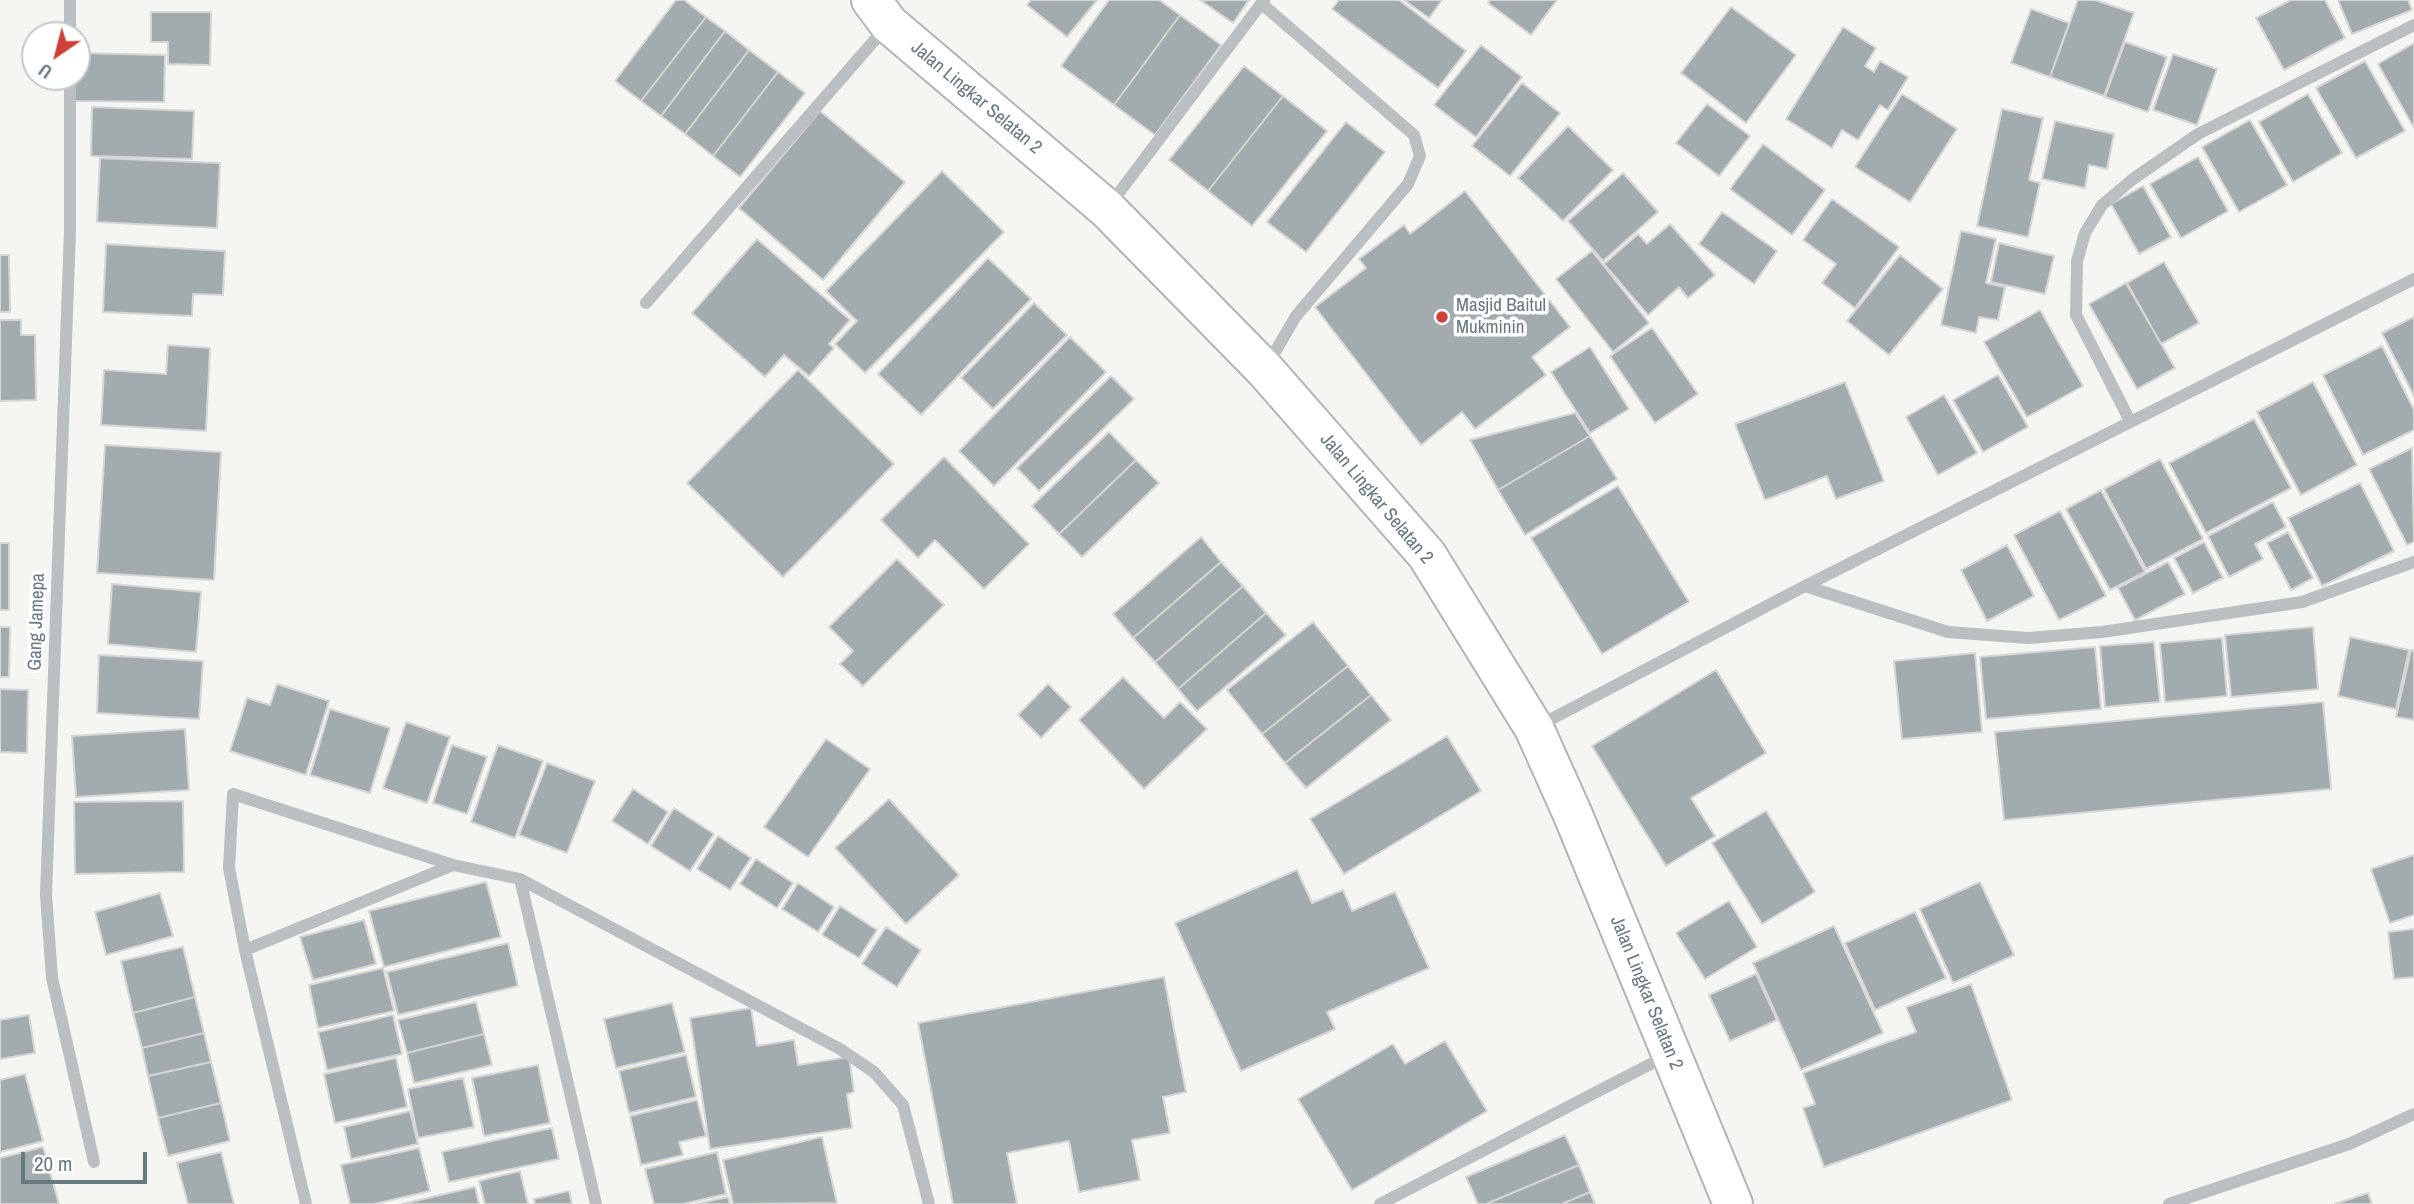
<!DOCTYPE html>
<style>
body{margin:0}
#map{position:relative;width:2414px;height:1204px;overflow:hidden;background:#f5f5f2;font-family:"Archivo Narrow",sans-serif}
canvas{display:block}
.north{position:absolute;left:21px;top:21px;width:70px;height:70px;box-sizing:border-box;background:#fff;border:2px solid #c2c9cc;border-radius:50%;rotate:215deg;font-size:19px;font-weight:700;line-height:28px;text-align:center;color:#677980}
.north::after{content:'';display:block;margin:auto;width:24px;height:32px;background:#cf4138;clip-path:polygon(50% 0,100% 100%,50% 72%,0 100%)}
.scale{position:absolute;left:21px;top:1152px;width:126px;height:32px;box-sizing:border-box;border:4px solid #677980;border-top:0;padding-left:9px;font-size:21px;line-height:24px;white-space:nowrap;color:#677980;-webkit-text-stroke:5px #fff;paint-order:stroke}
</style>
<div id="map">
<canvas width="2414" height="1204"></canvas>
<div class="north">U</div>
<div class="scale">20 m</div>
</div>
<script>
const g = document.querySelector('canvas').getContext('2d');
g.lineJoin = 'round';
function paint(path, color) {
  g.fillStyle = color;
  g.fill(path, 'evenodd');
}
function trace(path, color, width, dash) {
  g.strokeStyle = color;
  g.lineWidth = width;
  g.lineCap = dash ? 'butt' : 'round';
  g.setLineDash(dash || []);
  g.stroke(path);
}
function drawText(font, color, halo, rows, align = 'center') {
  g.font = font + ' "Archivo Narrow",sans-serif';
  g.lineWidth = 7;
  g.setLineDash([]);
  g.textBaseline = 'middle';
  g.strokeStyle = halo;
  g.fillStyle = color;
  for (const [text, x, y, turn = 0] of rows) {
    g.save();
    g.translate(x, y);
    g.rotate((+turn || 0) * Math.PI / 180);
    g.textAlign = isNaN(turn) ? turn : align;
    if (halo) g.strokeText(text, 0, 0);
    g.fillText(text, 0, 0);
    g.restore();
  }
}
const building = new Path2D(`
 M676,0H684L706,17L641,101L615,81Z
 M1031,0H1097L1067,37L1027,5Z
 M1109,0H1159L1180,15L1114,105L1061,66Z
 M1200,0H1249L1233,23Z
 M1339,0H1399L1466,51L1438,88L1332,9Z
 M1404,0H1442L1429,18Z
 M1490,0H1557L1531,35L1488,3Z
 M2078,0H2095L2134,13L2104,96L2050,77Z
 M2291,0H2325L2345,38L2284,70L2256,18Z
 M2338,0H2408L2412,10L2352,34Z
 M1731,7L1796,55L1746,123L1681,73Z
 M2031,9L2069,23L2050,77L2011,63Z
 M151,12H211L210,65L168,64V42H151Z
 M1180,15L1221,45L1155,135L1114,105Z
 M706,17L725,31L661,116L641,101Z
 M1843,27L1876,48L1865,66L1874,72L1880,61L1908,77L1888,110L1880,105L1858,140L1842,130L1832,148L1786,119Z
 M725,31L749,50L685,134L661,116Z
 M2125,42L2167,57L2148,112L2105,97Z
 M2414,43V128L2378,64Z
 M1481,45L1522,77L1476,137L1434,105Z
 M749,50L778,72L713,156L685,134Z
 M77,53L165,55L164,102L74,101Z
 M2173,54L2217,69L2197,125L2153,110Z
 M2365,61L2405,131L2356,158L2316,88Z
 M1244,66L1283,96L1208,191L1169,160Z
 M778,72L805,93L740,177L713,156Z
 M1522,83L1560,113L1510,176L1472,146Z
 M1902,94L1957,129L1910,202L1855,167Z
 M2308,94L2342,153L2293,182L2259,122Z
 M1283,96L1327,131L1252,226L1208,191Z
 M1707,104L1750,136L1719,176L1676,143Z
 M92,107L194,111L192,159L91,156Z
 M2002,109L2043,118L2029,180L2040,183L2028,237L1977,226Z
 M820,111L905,182L823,280L739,208Z
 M2250,120L2287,185L2239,212L2202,147Z
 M2055,121L2114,134L2107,169L2089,165L2085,188L2042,179Z
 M1346,122L1385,152L1306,252L1267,222Z
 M1568,126L1613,170L1563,221L1518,178Z
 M1763,144L1825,190L1792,235L1730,189Z
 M2198,157L2228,211L2181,238L2150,184Z
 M100,158L220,163L217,228L97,222Z
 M942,171L1004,232L865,373L835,344L857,321L826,291Z
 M1623,173L1658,212L1603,261L1568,221Z
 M2143,186L2171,237L2139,254L2111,204Z
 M1465,191L1570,327L1532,357L1546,375L1475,429L1462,412L1421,445L1315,307L1366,268L1359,259L1404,225L1410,234Z
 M1832,199L1899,247L1855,308L1822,283L1836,264L1803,240Z
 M1722,212L1777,251L1754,284L1699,244Z
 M1670,224L1715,275L1688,298L1679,287L1648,315L1604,264L1638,234L1647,244Z
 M1961,231L1996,239L1986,283L2005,287L1998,320L1979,317L1976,333L1941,325Z
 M757,239L850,320L829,344L834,348L809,376L784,355L765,377L692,313Z
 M1999,243L2054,256L2045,294L1991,282Z
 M106,244L225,251L223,295L193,294L192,316L103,312Z
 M1592,251L1649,323L1613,352L1556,279Z
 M0,255H9L10,312H0Z
 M1900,255L1943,289L1889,355L1847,321Z
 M988,258L1031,299L921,415L878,374Z
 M2164,262L2199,323L2161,344L2127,283Z
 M2126,283L2175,368L2137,389L2089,304Z
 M1034,303L1067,335L993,409L961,378Z
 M2040,310L2083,386L2027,417L1984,342Z
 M2414,317V396L2382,333Z
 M0,320H21V335H35L36,400L0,401Z
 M1652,328L1698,394L1655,423L1610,356Z
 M1070,337L1106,372L994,486L959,451Z
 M168,345L210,348L206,431L101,425L104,370L166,374Z
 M2382,346L2414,410V430L2363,455L2323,375Z
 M1590,347L1629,409L1590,433L1551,372Z
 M798,370L894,464L783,577L687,483Z
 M1998,375L2028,427L1983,452L1953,400Z
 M1111,376L1134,399L1039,491L1017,468Z
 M1845,382L1884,481L1836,499L1827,476L1765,500L1735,424Z
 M2313,382L2357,465L2301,495L2257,412Z
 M1944,395L1977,453L1938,475L1906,417Z
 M1575,413L1590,436L1498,490L1470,440Z
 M2254,419L2291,488L2206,533L2169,463Z
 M1109,432L1136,460L1059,534L1032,506Z
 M1590,436L1617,479L1525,535L1498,490Z
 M105,445L221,452L214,580L97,573Z
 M2412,448L2414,542L2407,545L2369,469Z
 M944,457L1029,544L984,589L935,540L918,558L881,520Z
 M2160,459L2203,539L2146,569L2104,489Z
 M1136,460L1159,483L1082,557L1059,534Z
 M2360,483L2394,551L2322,586L2288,518Z
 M1618,486L1689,602L1602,654L1531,538Z
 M2101,490L2145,572L2110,590L2066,509Z
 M2273,502L2286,527L2255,544L2263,559L2229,577L2208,536Z
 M2060,511L2106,596L2059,620L2014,535Z
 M2288,532L2313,578L2291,590L2267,543Z
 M1201,537L1221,562L1133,638L1113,614Z
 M2204,542L2223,578L2193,593L2174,558Z
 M0,543H9V610H0Z
 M2007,545L2034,596L1987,621L1961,570Z
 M897,559L944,605L863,686L840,664L853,651L829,627Z
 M1221,562L1243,586L1155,662L1133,638Z
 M2168,562L2185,594L2135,620L2118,588Z
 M112,584L201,592L196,652L108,644Z
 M1243,586L1266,613L1178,689L1155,662Z
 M1266,613L1286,635L1197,711L1178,689Z
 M1313,622L1348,666L1262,734L1227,690Z
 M0,627H10L9,677H0Z
 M2313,627L2318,689L2231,697L2225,635Z
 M2350,637L2409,650L2396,709L2338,696Z
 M2222,638L2227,696L2165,702L2160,643Z
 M2154,642L2160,702L2105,707L2100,646Z
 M2095,647L2101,709L1986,719L1980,657Z
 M2411,650L2414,651V720L2396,717Z
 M1975,653L1982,732L1902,739L1894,661Z
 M99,655L203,661L199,719L97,713Z
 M1348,666L1371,695L1285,763L1262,734Z
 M1716,670L1766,753L1691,798L1715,836L1666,866L1592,746Z
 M1123,677L1164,718L1180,702L1207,729L1144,789L1079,720Z
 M277,684L329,701L306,775L230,751L247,698L270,705Z
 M1048,684L1071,707L1041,738L1018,715Z
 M0,689L28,690L27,753L0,752Z
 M1371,695L1391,720L1306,788L1285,763Z
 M2323,702L2331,789L2004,820L1995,732Z
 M330,709L390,728L370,793L310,775Z
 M406,722L450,737L427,803L383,788Z
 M185,729L189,790L76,797L72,736Z
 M1447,736L1481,791L1344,874L1310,819Z
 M826,739L870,769L808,857L764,827Z
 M452,745L487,757L467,814L433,803Z
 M498,745L543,761L515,838L471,822Z
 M547,763L595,781L567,853L519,835Z
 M633,789L668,812L648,844L612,821Z
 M889,799L959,875L906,924L835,848Z
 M183,801L184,872L75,874L74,802Z
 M674,808L714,834L690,871L651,846Z
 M1766,811L1815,892L1762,924L1712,843Z
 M718,836L751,858L730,890L697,869Z
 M2414,855V915L2390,923L2371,869Z
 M756,859L793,883L777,908L740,884Z
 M1297,870L1312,903L1343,890L1352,911L1395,892L1429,968L1327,1012L1335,1029L1241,1071L1175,923Z
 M486,882L501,937L384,967L369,911Z
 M1980,882L2014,955L1953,983L1920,909Z
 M798,883L834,907L818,932L782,909Z
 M160,893L173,936L106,955L95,912Z
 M1729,901L1757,947L1705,979L1676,933Z
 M840,906L877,930L859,958L822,935Z
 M1915,912L1946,978L1875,1010L1845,943Z
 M364,920L376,964L313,980L300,937Z
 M1834,926L1883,1033L1801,1070L1753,963Z
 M886,927L921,950L897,987L862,964Z
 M2414,929V977L2394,979L2388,932Z
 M508,943L518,986L398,1015L387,972Z
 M183,947L195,997L133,1013L121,961Z
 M383,968L394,1011L318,1028L309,985Z
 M1756,974L1777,1020L1730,1041L1709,995Z
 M1164,977L1186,1092L1163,1097L1170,1133L1132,1140L1140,1180L1079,1192L1069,1141L1007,1153L1017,1204H953L918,1023Z
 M1971,984L2012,1100L1824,1167L1803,1108L1815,1104L1803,1073L1916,1032L1906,1007Z
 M195,997L204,1033L142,1048L133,1013Z
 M476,1002L484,1034L407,1053L398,1020Z
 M672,1003L685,1052L616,1068L604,1019Z
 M751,1008L757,1046L794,1040L798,1065L849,1057L854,1092L847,1094L852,1128L710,1149L690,1018Z
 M29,1015L35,1053L0,1059V1020Z
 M393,1015L402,1054L327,1070L318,1032Z
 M204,1033L211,1062L148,1076L142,1048Z
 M484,1034L492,1065L414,1083L407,1053Z
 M1445,1041L1487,1111L1352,1190L1298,1099L1393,1044L1405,1064Z
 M686,1055L696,1097L629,1113L619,1071Z
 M396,1058L407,1107L335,1123L324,1074Z
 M211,1062L221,1103L158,1118L148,1076Z
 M538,1065L550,1123L484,1136L472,1078Z
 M25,1074L43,1141L0,1152V1080Z
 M463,1078L474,1127L418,1138L408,1089Z
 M697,1100L706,1136L679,1142L683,1155L641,1165L630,1116Z
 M221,1103L230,1141L168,1156L158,1118Z
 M410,1111L418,1144L351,1159L344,1127Z
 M552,1128L559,1159L449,1182L442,1152Z
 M1565,1135L1579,1165L1486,1204H1478L1466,1177Z
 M822,1137L837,1203L733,1204L723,1160Z
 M43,1147L59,1204H0V1158Z
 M419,1148L430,1191L374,1204H350L341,1165Z
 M221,1152L234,1204H188L177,1163Z
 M717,1152L726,1194L683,1204H654L645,1169Z
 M1579,1165L1590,1192L1562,1204H1486Z
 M520,1171L528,1204H485L479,1181Z
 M475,1187L479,1204H402Z
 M569,1191L572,1204H535L534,1199Z
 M1590,1192L1595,1204H1562Z
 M2368,1193L2372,1204H2335Z
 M728,1197L730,1204H696Z`);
const minor = new Path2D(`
 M1262,4L1414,135L1420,156L1408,184L1296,316L1268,364
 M70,35V0
 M70,77V230L46,895L52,978L94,1162
 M1109,206L1264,0
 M646,303L886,27
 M2130,421L2076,315L2077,261L2085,233L2102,205L2133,179L2198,134L2414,25
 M1805,586L1948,632L2028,638L2102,632L2302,602L2414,562
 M1538,726L1805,586L2414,279
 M520,879L596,1204
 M245,950L453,865
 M306,1204L245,950L229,868L233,794L453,865L520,879L840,1049L874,1072L903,1105L929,1204
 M1380,1204L1668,1055
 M2169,1204L2349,1144L2414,1114`);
const highway = new Path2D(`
 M871,0L889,24L1107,209L1265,370L1427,555L1534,728L1573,815L1733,1204`);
const markers = [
 [1442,317,7,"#cf4138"]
];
const streetNames = [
 ["Jalan Lingkar Selatan 2",976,98,40],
 ["Jalan Lingkar Selatan 2",1376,499,50],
 ["Gang Jamepa",37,622,-88],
 ["Jalan Lingkar Selatan 2",1646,993,68]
];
const poiNames = [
 ["Masjid Baitul",1456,306],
 ["Mukminin",1456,328]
];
paint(building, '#a2abae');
trace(building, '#d6d6d5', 2);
trace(highway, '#b0b4b6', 42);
trace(minor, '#babfc1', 12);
trace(highway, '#fff', 38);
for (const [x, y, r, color] of markers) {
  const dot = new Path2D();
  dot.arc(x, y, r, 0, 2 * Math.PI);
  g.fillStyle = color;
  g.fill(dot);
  trace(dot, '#fff', 2.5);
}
drawText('19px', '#677980', '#fff', streetNames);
drawText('19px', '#677980', '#fff', poiNames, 'left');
</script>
